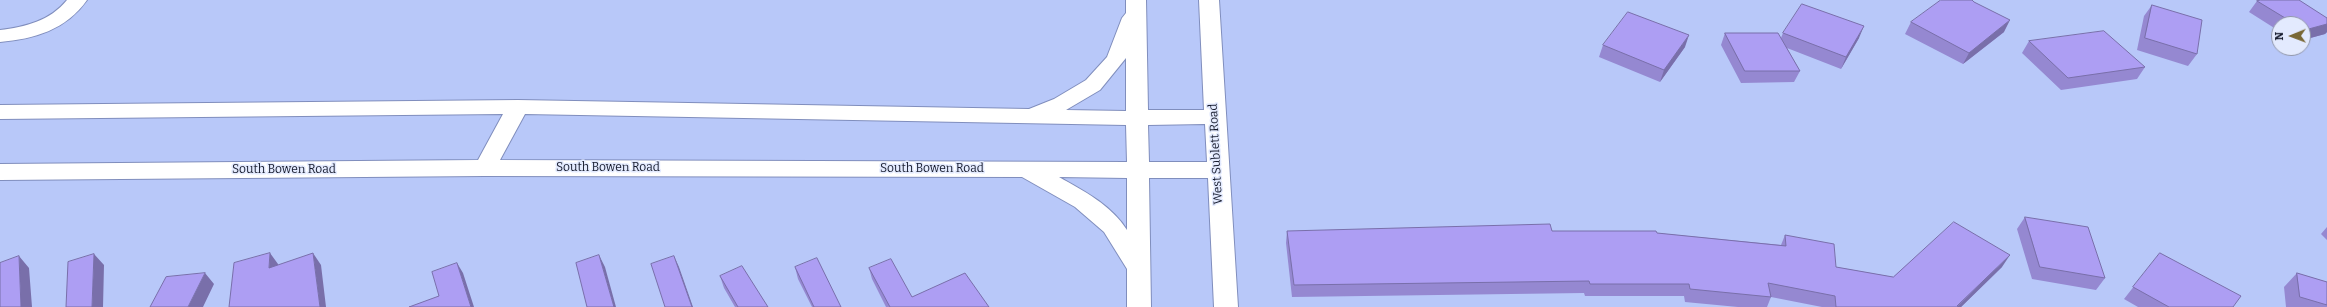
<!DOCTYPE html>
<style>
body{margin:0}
#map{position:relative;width:2327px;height:307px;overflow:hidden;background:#b8c8f9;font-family:Bitter,serif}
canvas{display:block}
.north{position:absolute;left:2271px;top:16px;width:40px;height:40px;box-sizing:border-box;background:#e3eafe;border:1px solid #9197aa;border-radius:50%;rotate:269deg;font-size:11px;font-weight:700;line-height:16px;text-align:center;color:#161b2d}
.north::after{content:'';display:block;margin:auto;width:14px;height:18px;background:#796836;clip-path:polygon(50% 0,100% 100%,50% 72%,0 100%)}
</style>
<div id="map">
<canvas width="2327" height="307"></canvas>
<div class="north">N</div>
</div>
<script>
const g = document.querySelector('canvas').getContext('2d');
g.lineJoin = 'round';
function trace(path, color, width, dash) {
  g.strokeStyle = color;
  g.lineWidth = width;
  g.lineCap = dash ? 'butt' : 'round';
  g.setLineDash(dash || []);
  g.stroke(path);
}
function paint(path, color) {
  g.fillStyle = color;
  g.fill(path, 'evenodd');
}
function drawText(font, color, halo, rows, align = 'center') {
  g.font = font + ' Bitter,serif';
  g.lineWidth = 3;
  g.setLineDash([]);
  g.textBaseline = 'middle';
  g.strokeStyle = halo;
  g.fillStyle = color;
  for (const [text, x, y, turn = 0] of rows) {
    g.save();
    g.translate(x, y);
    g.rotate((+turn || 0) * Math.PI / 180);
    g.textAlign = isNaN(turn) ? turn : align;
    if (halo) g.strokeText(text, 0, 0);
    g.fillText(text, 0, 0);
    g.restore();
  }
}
const minor = new Path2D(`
 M67,0H87C66,30 34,39 0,42V30C25,27 50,21 67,0Z`);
const major = new Path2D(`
 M1126,0H1146L1148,110H1204L1199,0H1219L1238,307H1214L1208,178H1149L1151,307H1127V269L1104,232L1075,207L1022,177L485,176L0,180V164L478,160L503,114L0,119V105L518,100L1029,109L1054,99L1086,80L1107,57L1122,18L1126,13ZM1126,58V111L1066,110L1100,90ZM525,114L1126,125L1127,162L500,160ZM1205,124L1207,162H1149L1148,125ZM1059,177L1127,178V230C1111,205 1084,191 1059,177Z`);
const wall = new Path2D(`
 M2257,1L2327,18V32L2325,34L2303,40V24H2279V31L2249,12Z
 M1974,2L2004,32L1963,64L1905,34L1911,22Z
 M2152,5L2197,54L2188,66L2137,50L2144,16Z
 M1725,33L1781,38L1783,33L1859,38L1841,69L1787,48L1800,71L1794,82L1741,83L1721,45Z
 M2029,41L2145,67L2137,79L2061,90L2022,53Z
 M1603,45L1685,47L1660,82L1599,57Z
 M2025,217L2105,278L2096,290L2032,279L2017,229Z
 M2327,227V240L2321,234Z
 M1287,231H1552L1657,233L1781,245L1785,235L1836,267L1893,277L2002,267L1961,307H1822L1771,297L1767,307H1738L1685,302L1684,296H1585L1584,293L1292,297L1286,243Z
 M2160,253L2233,307H2138L2124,299Z
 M795,267L841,307H812L798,279Z
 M869,268L912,297L989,307H886L872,279Z
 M2297,273L2327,282V307H2286L2284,287Z
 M720,276L768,307H735L724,288Z`);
const shadedWall = new Path2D(`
 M2010,20L2004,32L1963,64L1969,53Z
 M2327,24V32L2325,34L2303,40V32L2305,30Z
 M1864,26L1859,38L1841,69L1846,57Z
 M1689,35L1685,47L1660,82L1664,70Z
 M270,253L278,264L277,280L269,268Z
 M313,253L321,265L326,307H320Z
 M94,254L104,265L103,307H92Z
 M599,255L605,267L616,307H614Z
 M2010,255L2002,267L1961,307H1957Z
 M19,256L29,268L32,307H21Z
 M674,256L679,267L693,307H692Z
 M457,263L463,273L474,307H471Z
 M205,273L214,284L203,307H188Z`);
const building = new Path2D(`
 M1941,0H1972L1974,2L2010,20L1969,53L1911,22Z
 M2261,0H2299L2327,18V24L2305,30L2303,29V24H2295L2257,1Z
 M1802,4L1864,26L1846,57L1783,33Z
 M2152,5L2202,20L2197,54L2145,38Z
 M1628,12L1689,35L1664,70L1603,45Z
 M2104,31L2145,67L2068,78L2029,41Z
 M1725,33H1778L1800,71H1745Z
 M2025,217L2088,227L2105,278L2040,267Z
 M1954,222L2010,255L1957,306L1960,307H1836L1835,296L1768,283L1771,297L1690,289L1689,284H1590L1589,281L1294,285L1287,231L1550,224L1552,231H1656L1657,233L1786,246L1785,235L1834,244L1836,267L1893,277Z
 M270,253L269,268L313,253L320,307H229L234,263Z
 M2160,253L2241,296L2233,307H2169L2133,287Z
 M94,254L92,307H66L68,262Z
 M599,255L614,307H587L576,263Z
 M19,256L21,307H0V263Z
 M674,256L692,307H665L651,264Z
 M817,258L841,307H814L795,267Z
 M891,259L912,297L965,273L989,307H890L869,268Z
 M457,263L471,307H409L439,296L432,272Z
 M742,266L768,307H738L720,276Z
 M205,273L188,307H150L166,277Z
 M2297,273L2327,282V305L2300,297Z`);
const streetNames = [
 ["West Sublett Road",1216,154,-93],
 ["South Bowen Road",608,168],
 ["South Bowen Road",932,169],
 ["South Bowen Road",284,170]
];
trace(minor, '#808ebd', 2);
trace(major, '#808ebd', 2);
paint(minor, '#fff');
paint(major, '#fff');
paint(wall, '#9588d1');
paint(shadedWall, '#796faa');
paint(building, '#ad9ef3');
trace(building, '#796faa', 1);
drawText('12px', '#161b2d', '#e3eafe', streetNames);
</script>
